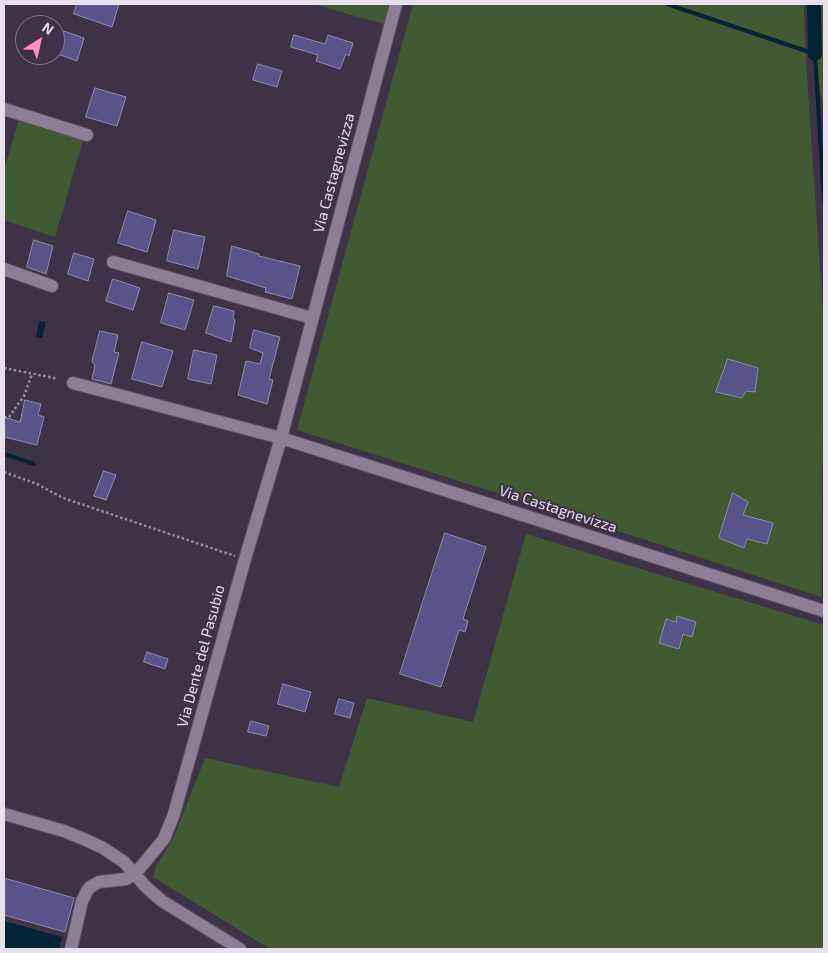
<!DOCTYPE html>
<style>
body{margin:0}
#map{position:relative;width:828px;height:953px;overflow:hidden;background:#3e3247;font-family:"Exo 2",sans-serif}
canvas{display:block}
.frame{position:absolute;inset:0;border:5px solid #e7e0ed;pointer-events:none}
.north{position:absolute;left:15px;top:15px;width:50px;height:50px;box-sizing:border-box;background:#3e3247;border:1px solid #827889;border-radius:50%;rotate:35deg;font-size:14px;font-weight:700;line-height:20px;text-align:center;color:#e7e0ed}
.north::after{content:'';display:block;margin:auto;width:18px;height:22px;background:#ff8ebb;clip-path:polygon(50% 0,100% 100%,50% 72%,0 100%)}
</style>
<div id="map">
<canvas width="828" height="953"></canvas>
<div class="frame"></div>
<div class="north">N</div>
</div>
<script>
const g = document.querySelector('canvas').getContext('2d');
g.lineJoin = 'round';
function paint(path, color) {
  g.fillStyle = color;
  g.fill(path, 'evenodd');
}
function trace(path, color, width, dash) {
  g.strokeStyle = color;
  g.lineWidth = width;
  g.lineCap = dash ? 'butt' : 'round';
  g.setLineDash(dash || []);
  g.stroke(path);
}
function drawText(font, color, halo, rows, align = 'center') {
  g.font = font + ' "Exo 2",sans-serif';
  g.lineWidth = 4;
  g.setLineDash([]);
  g.textBaseline = 'middle';
  g.strokeStyle = halo;
  g.fillStyle = color;
  for (const [text, x, y, turn = 0] of rows) {
    g.save();
    g.translate(x, y);
    g.rotate((+turn || 0) * Math.PI / 180);
    g.textAlign = isNaN(turn) ? turn : align;
    if (halo) g.strokeText(text, 0, 0);
    g.fillText(text, 0, 0);
    g.restore();
  }
}
const green = new Path2D(`
 M313,4H389L384,24Z
 M413,4H804L806,61L824,327L821,597L643,539L297,430Z
 M809,4H824V113L809,25Z
 M19,119L84,137L55,237L4,220V170Z
 M526,534L824,625V949H270L153,877L156,866L173,839L205,758L339,787L367,698L473,722Z`);
const water = new Path2D(`
 M39,321L46,322L42,338L36,337Z
 M4,921L62,937L59,949H4Z`);
const stream = new Path2D(`
 M667,4L815,54L824,202
 M4,454L34,464`);
const canal = new Path2D(`
 M814,4L815,54`);
const building = new Path2D(`
 M77,4H119L112,27L74,14Z
 M55,28L84,38L77,61L55,53Z
 M294,35L325,44L328,35L353,43L349,56L346,54L340,69L316,61L318,55L291,47Z
 M258,64L282,71L277,87L253,80Z
 M95,88L126,97L117,126L86,117Z
 M128,211L156,220L147,252L118,243Z
 M174,230L205,237L198,269L167,261Z
 M34,240L53,246L46,274L27,267Z
 M232,246L259,254V256L300,266L292,299L265,292L266,288L227,276Z
 M74,253L94,259L88,281L68,274Z
 M113,279L140,288L133,310L106,301Z
 M169,293L194,300L185,330L161,323Z
 M214,306L234,311L233,318L235,320L231,342L206,333Z
 M254,330L280,337L269,379L273,380L267,404L238,395L246,361L260,364L263,353L250,348Z
 M100,331L118,335L114,352L119,353L111,384L92,379L95,365L92,362Z
 M142,342L173,351L162,387L132,379Z
 M194,350L217,355L211,384L188,379Z
 M728,359L758,368L755,392L746,391L742,398L716,392Z
 M25,400L41,404L38,415L44,417L37,445L4,437V417L20,422Z
 M104,471L116,475L106,500L94,496Z
 M733,493L748,502L743,515L773,523L767,544L747,539L744,548L719,538Z
 M445,533L486,547L463,619L468,621L465,632L459,630L441,687L400,674Z
 M677,616L696,622L692,637L683,634L679,649L659,643L666,619L676,622Z
 M147,652L168,659L165,669L144,662Z
 M283,684L311,692L305,712L278,704Z
 M339,699L354,703L350,718L335,714Z
 M251,721L269,726L266,736L248,732Z
 M4,878L74,898L65,932L4,915Z`);
const path = new Path2D(`
 M4,368L54,378L57,380
 M4,417H9L24,396L32,374
 M4,472L37,484L63,498L235,556`);
const minor = new Path2D(`
 M396,4L281,438L824,611
 M4,109L87,135
 M113,262L312,318
 M4,269L52,286
 M4,814L64,831L86,840L103,848L124,862L146,887L162,901L240,949
 M71,949L82,901L87,891L90,887L99,882L126,879L135,874L164,839L174,814L245,559L281,438L73,383`);
const streetNames = [
 ["Via Castagnevizza",334,173,-75],
 ["Via Castagnevizza",558,509,18],
 ["Via Dente del Pasubio",201,656,-75]
];
paint(green, '#415a31');
paint(water, '#052337');
trace(stream, '#052337', 4);
trace(canal, '#052337', 14);
paint(building, '#5a548b');
trace(building, '#8e8ca7', 1);
trace(minor, '#5b5163', 14);
trace(path, '#978e9f', 2.5, [2.5, 2.5]);
trace(minor, '#8b7e96', 12);
drawText('15px', '#e7e0ed', '#3e3247', streetNames);
</script>
